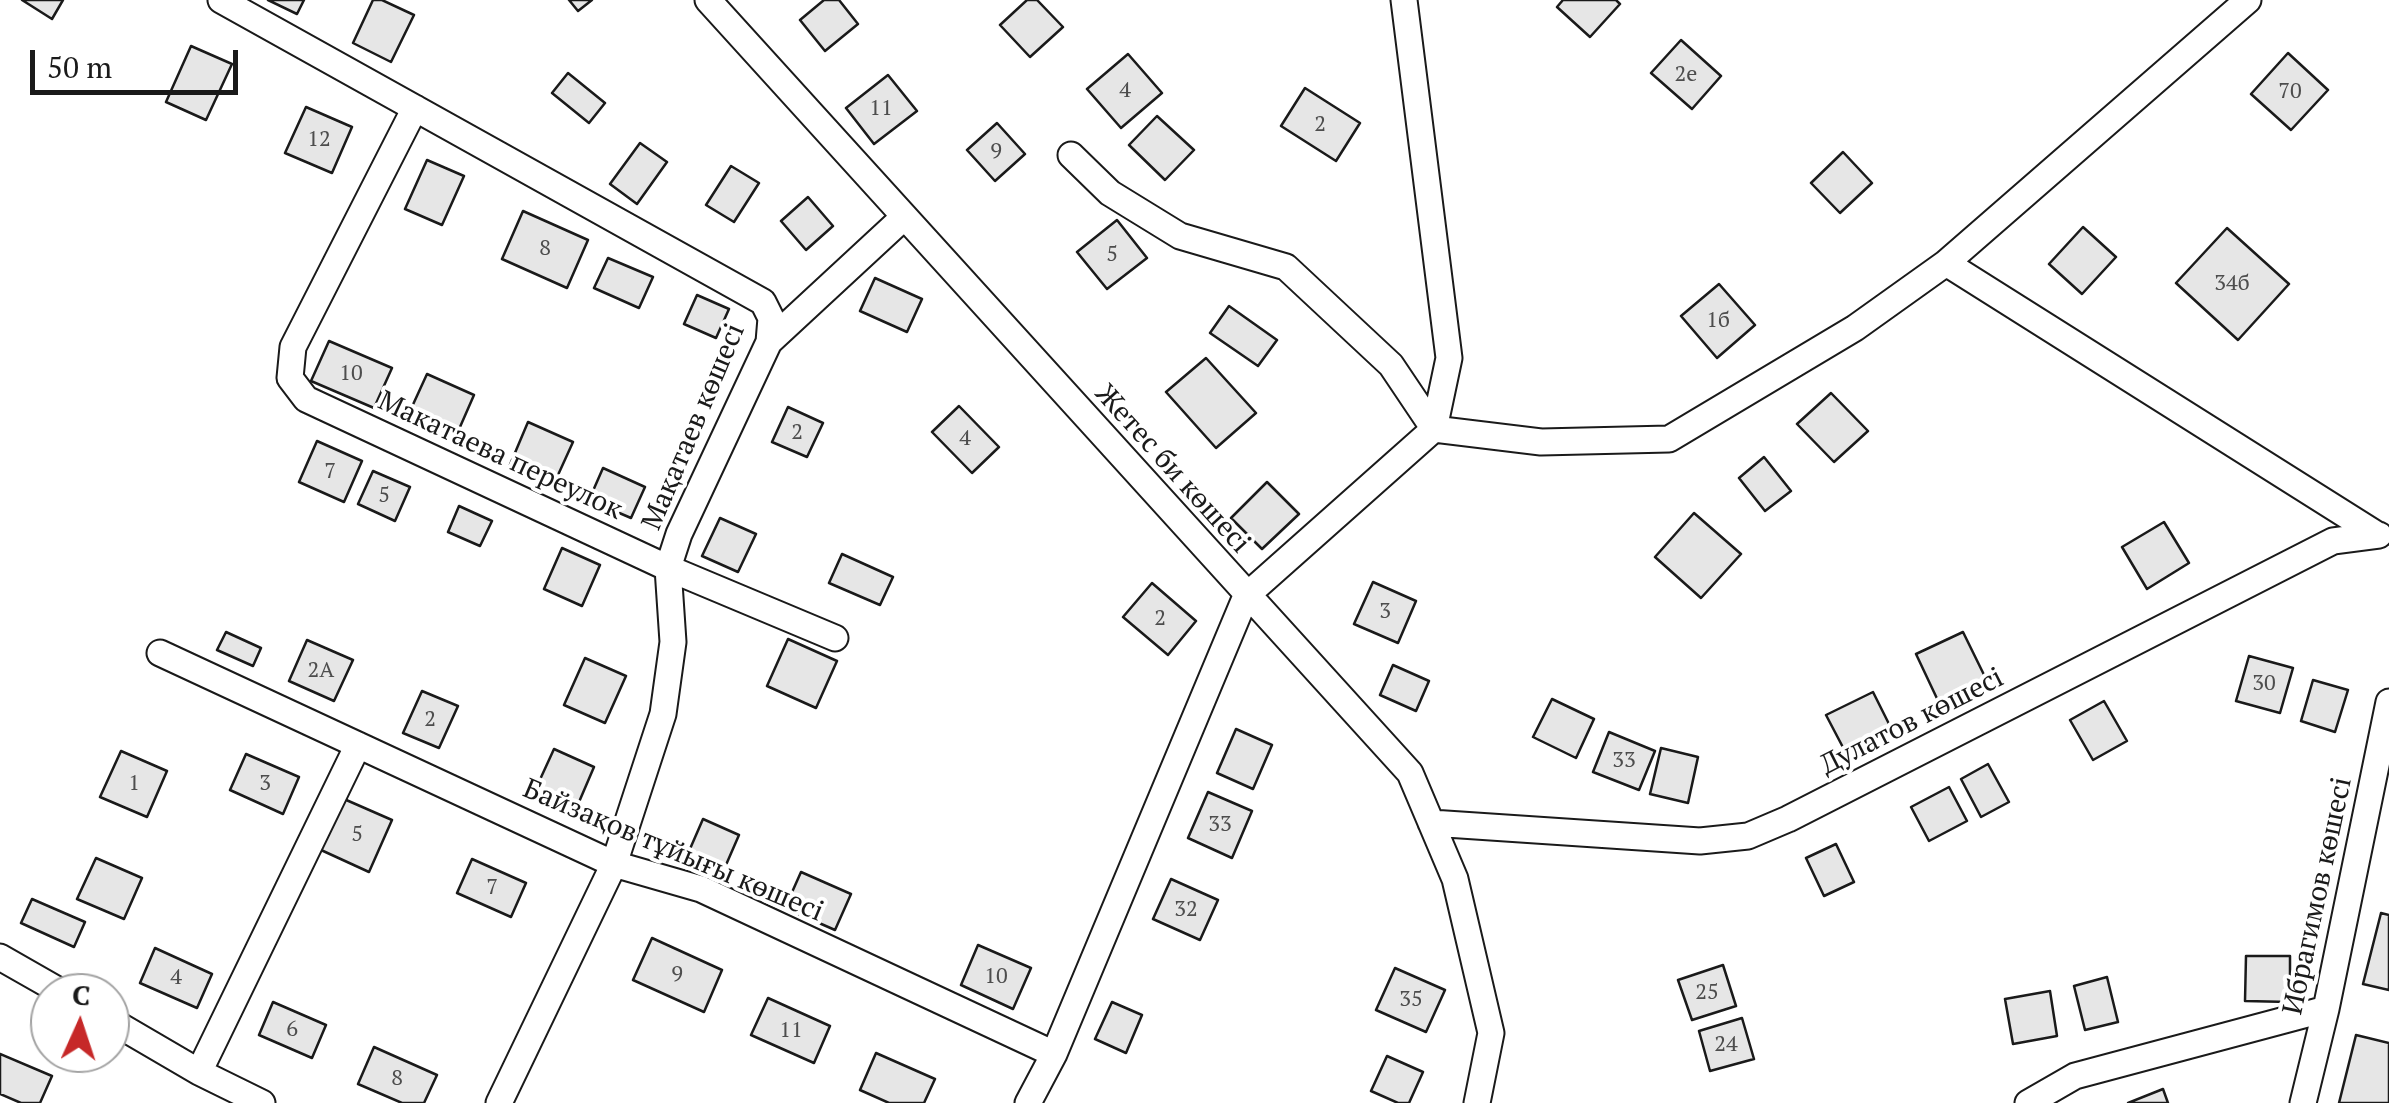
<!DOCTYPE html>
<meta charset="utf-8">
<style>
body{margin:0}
#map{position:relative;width:2389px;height:1103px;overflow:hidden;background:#fff;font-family:"PT Serif",serif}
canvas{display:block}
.north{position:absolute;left:30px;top:973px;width:100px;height:100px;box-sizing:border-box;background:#fff;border:2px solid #a3a3a3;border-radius:50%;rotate:3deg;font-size:28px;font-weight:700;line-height:40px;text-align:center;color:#1a1a1a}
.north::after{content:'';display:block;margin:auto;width:35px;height:45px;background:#c62828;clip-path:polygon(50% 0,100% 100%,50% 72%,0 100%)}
.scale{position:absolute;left:30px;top:50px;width:208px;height:45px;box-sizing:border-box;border:5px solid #1a1a1a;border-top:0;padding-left:12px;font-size:30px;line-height:35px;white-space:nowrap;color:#1a1a1a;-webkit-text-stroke:8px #fff;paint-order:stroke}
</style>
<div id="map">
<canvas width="2389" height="1103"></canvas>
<div class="north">С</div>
<div class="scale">50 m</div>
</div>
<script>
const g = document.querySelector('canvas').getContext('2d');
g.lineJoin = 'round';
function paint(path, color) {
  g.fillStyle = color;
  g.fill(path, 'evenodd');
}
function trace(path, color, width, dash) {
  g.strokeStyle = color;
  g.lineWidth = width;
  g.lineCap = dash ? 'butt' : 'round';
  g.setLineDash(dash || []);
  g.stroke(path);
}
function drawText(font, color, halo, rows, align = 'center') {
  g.font = font + ' "PT Serif",serif';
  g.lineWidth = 8;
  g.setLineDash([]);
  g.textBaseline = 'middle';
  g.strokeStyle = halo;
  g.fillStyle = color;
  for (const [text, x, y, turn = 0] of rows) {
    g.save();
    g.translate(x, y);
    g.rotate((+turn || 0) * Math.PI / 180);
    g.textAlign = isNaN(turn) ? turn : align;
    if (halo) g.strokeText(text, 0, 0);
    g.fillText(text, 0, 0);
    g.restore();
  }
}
const building = new Path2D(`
 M22,0H63L52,19Z
 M268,0H304L297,14Z
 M373,0H382L414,15L391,62L353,43Z
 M569,0H592L578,11Z
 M824,0H839L858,24L825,51L800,20Z
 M1027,0H1037L1063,27L1030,57L1000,25Z
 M1563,0H1616L1620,4L1590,37L1557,7Z
 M1681,40L1721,76L1692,109L1651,73Z
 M191,46L232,64L206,120L166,102Z
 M2288,53L2328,90L2291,130L2251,94Z
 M1128,54L1162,93L1121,128L1087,89Z
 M568,73L605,103L589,123L552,93Z
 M888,75L917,111L874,144L846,108Z
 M1305,88L1360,123L1336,161L1281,126Z
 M306,107L352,127L332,173L285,153Z
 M1157,116L1194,150L1165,180L1129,145Z
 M997,123L1025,154L995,181L967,150Z
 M640,143L667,162L637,204L610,184Z
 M1843,152L1872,183L1840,213L1811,183Z
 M427,160L464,176L442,225L405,209Z
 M731,166L759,183L734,222L706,205Z
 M808,197L833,226L806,250L781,221Z
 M523,211L588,240L567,288L502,259Z
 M1117,220L1147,258L1107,289L1077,252Z
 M2083,227L2116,257L2082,294L2049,264Z
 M2227,228L2289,284L2238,340L2176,283Z
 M608,258L653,277L639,308L594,288Z
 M875,278L922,299L907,332L860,311Z
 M1719,284L1755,325L1717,358L1681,316Z
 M697,295L729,309L716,338L684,324Z
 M1229,306L1277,340L1258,366L1210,333Z
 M329,341L392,368L374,408L311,381Z
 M1206,358L1256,413L1216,448L1166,392Z
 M427,374L474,395L453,443L405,422Z
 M1831,393L1868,431L1834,462L1797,424Z
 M959,406L999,447L972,473L932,432Z
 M788,407L823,423L807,457L772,442Z
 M528,422L573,442L553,486L509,467Z
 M317,441L362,461L344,502L299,482Z
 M1764,457L1791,491L1765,511L1739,478Z
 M603,468L645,487L631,518L589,500Z
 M373,471L410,487L395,521L358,504Z
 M1267,482L1299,514L1262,549L1231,518Z
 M459,506L492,521L480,546L448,532Z
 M1694,513L1741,554L1701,598L1655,557Z
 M720,518L756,534L738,572L702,556Z
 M2164,522L2189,563L2147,589L2122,547Z
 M562,548L600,565L582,606L544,589Z
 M842,554L893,577L880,605L829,583Z
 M1373,582L1416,601L1398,643L1354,624Z
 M1152,583L1196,621L1168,655L1123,617Z
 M226,632L261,648L253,666L217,650Z
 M1963,632L1989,685L1941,707L1916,654Z
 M788,639L837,661L816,708L767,686Z
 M307,640L353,660L334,701L289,681Z
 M2249,656L2293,668L2280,713L2236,701Z
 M585,658L626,676L605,723L564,705Z
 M1393,665L1429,681L1416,711L1380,695Z
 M2313,680L2348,690L2335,732L2301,721Z
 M422,691L458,706L439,748L403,733Z
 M1873,692L1893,732L1847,755L1826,715Z
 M1552,699L1594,719L1576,758L1533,737Z
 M2104,701L2127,741L2093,760L2070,720Z
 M1236,729L1272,745L1253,789L1217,773Z
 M1609,732L1655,751L1639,790L1593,772Z
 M1661,748L1698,757L1688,803L1650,794Z
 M554,749L594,767L573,816L532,797Z
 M121,751L167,771L147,817L100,797Z
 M246,754L299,777L283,814L230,790Z
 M1988,764L2009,802L1981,817L1961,779Z
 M1949,787L1967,821L1929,841L1911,807Z
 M1208,792L1252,811L1232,858L1188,838Z
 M344,799L392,820L369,872L321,850Z
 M703,819L739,835L719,881L683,865Z
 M1836,844L1854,882L1824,896L1806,858Z
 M96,858L142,878L124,919L77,899Z
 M472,859L526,883L511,917L457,893Z
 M801,872L851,894L835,930L785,908Z
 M1171,879L1218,900L1200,940L1153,919Z
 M32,899L85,922L74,947L21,923Z
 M2381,913L2389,915V990L2363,984Z
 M652,938L722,970L704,1012L633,980Z
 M978,945L1031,968L1013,1009L961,985Z
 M155,948L212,974L197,1008L140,983Z
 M2246,956H2290V1002L2245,1001Z
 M1723,965L1736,1006L1692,1020L1678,980Z
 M1395,968L1445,990L1426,1032L1376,1010Z
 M2107,977L2118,1022L2085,1030L2074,986Z
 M2050,991L2057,1036L2013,1044L2005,999Z
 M768,998L830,1026L814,1063L751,1035Z
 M273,1002L326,1025L312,1058L259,1035Z
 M1112,1002L1142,1015L1126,1053L1095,1039Z
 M1742,1018L1754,1059L1710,1071L1699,1031Z
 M2356,1035L2389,1043V1103H2339Z
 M374,1047L437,1075L424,1103H402L358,1084Z
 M876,1053L935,1079L924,1103H889L860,1090Z
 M0,1054L52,1076L40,1103H21L0,1094Z
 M1387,1056L1423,1072L1409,1103H1398L1371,1091Z
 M2163,1089L2168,1103H2128Z`);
const minor = new Path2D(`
 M221,0L763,302L771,318L769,342L679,534L668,568L673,642L663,714L614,864L499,1103
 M708,0L1410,773L1455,879L1491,1033L1477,1103
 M1404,0L1449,358L1434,429
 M415,108L293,347L290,378L306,399L668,568L835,638
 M1071,155L1110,193L1180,236L1286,267L1391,365L1434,429
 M1946,263L2248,0
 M769,342L904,217
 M1434,429L1541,442L1669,439L1855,328L1946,263L2376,534
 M160,653L614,864L701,889L1054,1054
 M1431,823L1700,841L1748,836L1788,819L2333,541L2379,535
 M0,957L63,993
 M110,1020L199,1072L262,1103
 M199,1072L358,745
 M1028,1103L1054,1054L1246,596L1434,429
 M2028,1103L2075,1076L2326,1009
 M2303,1103L2326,1009L2389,702`);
const numberNames = [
 ["2е",1686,75],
 ["4",1125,91],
 ["70",2290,92],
 ["11",881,109],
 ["2",1320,125],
 ["12",319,140],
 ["9",996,152],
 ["8",545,249],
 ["5",1112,255],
 ["34б",2232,284],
 ["1б",1718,321],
 ["10",351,374],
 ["2",797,433],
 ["4",965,439],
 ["7",330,472],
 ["5",384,496],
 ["3",1385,612],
 ["2",1160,619],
 ["2А",321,671],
 ["30",2264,684],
 ["2",430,720],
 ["33",1624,761],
 ["1",134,784],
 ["3",265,784],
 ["33",1220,825],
 ["5",357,835],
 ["7",492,888],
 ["32",1186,910],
 ["9",677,975],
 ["10",996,977],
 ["4",176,978],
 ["25",1707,993],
 ["35",1411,1000],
 ["6",292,1030],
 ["11",791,1031],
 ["24",1726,1045],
 ["8",397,1079]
];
const streetNames = [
 ["Мақатаев көшесі",694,427,-67],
 ["Макатаева переулок",500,456,25],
 ["Жетес би көшесі",1172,469,48],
 ["Дулатов көшесі",1912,722,-27],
 ["Байзақов тұйығы көшесі",673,851,23],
 ["Ибрагимов көшесі",2318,896,-78]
];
paint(building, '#e6e6e6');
trace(building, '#1a1a1a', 2.5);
trace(minor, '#1a1a1a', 29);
trace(minor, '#fff', 25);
drawText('22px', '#4d4d4d', null, numberNames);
drawText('28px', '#1a1a1a', '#fff', streetNames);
</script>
